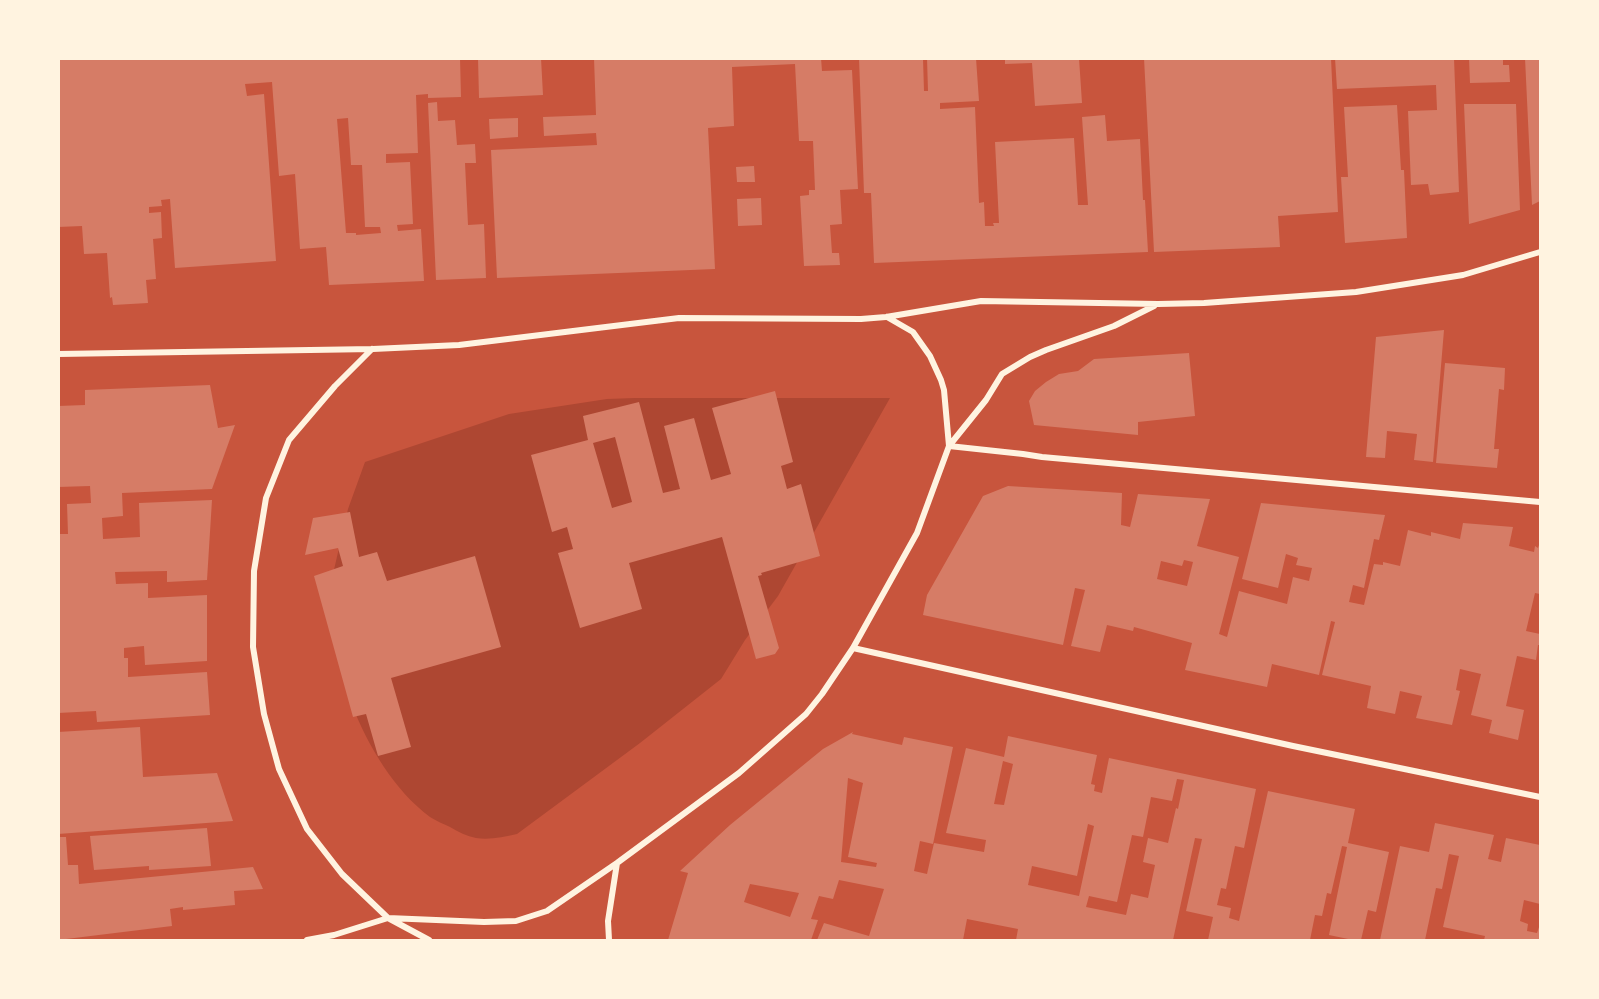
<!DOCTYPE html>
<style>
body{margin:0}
#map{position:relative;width:1599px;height:999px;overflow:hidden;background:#c8553d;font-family:"Playfair Display",serif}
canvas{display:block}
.frame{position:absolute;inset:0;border:60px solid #fff3e0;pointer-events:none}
</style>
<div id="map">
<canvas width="1599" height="999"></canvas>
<div class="frame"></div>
</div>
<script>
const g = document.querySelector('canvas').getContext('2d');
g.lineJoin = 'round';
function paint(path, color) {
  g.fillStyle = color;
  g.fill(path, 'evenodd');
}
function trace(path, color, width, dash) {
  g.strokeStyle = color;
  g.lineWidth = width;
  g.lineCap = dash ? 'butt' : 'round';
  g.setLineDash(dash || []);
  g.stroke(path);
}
const green = new Path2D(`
 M635,398H890L778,596L745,640L721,679L640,743L517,834C503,837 490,840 476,838C467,836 458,832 450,827C444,824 436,821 430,817C394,790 368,746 352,705L333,574L348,509L365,462L509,414L607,399Z`);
const building = new Path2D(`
 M58,58H460L461,97L428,98V94L416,95L418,153L386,154V163L410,162L413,224L397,225L398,231L421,229L424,281L329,285L326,247L300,249L295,174L279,176L272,82L245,84L247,96L264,94L276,261L175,268L170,199L161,200L162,206L149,207V213L161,212L162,238L153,239L156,279L146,280L148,303L113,305L112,297L110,298L107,253L84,254L82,226L58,227ZM348,118L351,165H362L365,227H380L381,233L356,235V233H346L337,119Z
 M478,58H541L543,95L479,98Z
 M594,58H821L822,71L852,70L858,189L840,190L842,224L830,225L832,253H839L840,265L804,266L800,196L809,195V190H815L813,141H799L795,64L732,67L734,126L708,128L715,269L497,278L491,150L597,145L596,133L544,136L543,117L596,115Z
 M859,58H923L924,91H928L927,58H976L979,101L940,103V109L975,107L979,203L984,202L985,226H994L993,223H999L995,142L1074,138L1078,205H1088L1082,117L1105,115L1107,141L1140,139L1143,200H1145L1148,252L874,263L871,193H864Z
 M1005,58H1079L1082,103L1035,106L1032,63L1005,64Z
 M1144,58H1331L1338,212L1278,216L1280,247L1154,252Z
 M1335,58H1454L1459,192L1430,195L1428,184L1411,185L1408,111L1437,110L1436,85L1337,89Z
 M1469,58H1503V65H1509L1510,82L1470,83Z
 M1525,58H1540V201L1532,205Z
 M437,102L438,121L455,120L457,145L475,144L476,163H465L468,225L484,224L486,278L436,280L428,103Z
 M1464,104H1516L1520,210L1469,224Z
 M1397,105L1401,170H1404L1407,238L1345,243L1341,177H1348L1344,107Z
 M518,118V137L490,139L489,119Z
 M754,166L755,182H737L736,167Z
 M761,198L762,225L738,226L737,199Z
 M1444,330L1433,462L1414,460L1417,434L1387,431L1385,458L1366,457L1376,337Z
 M1189,353L1195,416L1138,422V435L1034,425L1029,401L1035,391L1046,382L1059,374L1078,371L1094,359Z
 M1445,363L1505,368L1504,390L1499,389L1494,449H1499L1497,468L1436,463Z
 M210,385L218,428L235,425L212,489L122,493L123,516L102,518L103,539L140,537L139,503L212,500L207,580L167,582V571L115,572L116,584L148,583V598L207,595V661L145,665L144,646L124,648V658H128V677L207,672L210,715L97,722L96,711L58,713V534H68L67,504L91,503L90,486L58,487V406L85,405V390Z
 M775,391L793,462L781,466L787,489L801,484L820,556L761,573L762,575L758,576L779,648L775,654L756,659L722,537L629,563L642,609L580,628L558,553L573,549L567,527L552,532L531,455L588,440L583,416L639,402L663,493L680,489L664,426L694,418L711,480L731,474L712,408ZM615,437L632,502L612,508L593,443Z
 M1008,486L1122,493L1121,525L1130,527L1138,494L1210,499L1197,546L1239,557L1219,634L1227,637L1239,591L1287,604L1293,577L1309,581L1312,568L1296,565L1298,558L1286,554L1278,588L1242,579L1261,503L1385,515L1379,540L1374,539L1364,588L1353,585L1349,602L1364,605L1374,564L1383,565V562L1400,566L1408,530L1431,536V532L1460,539L1463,523L1513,527L1509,546L1534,552L1535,546L1538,548L1540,542V594L1535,593L1526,631L1540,634V645H1538L1536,660L1517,656L1506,706L1524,710L1518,740L1489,733L1492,720L1471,715L1481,674L1460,669L1456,690L1460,691L1452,725L1416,718L1422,696L1400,691L1395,714L1367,708L1371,686L1322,675L1335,622L1331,621L1319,675L1272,664L1267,687L1185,670L1192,643L1134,627L1133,631L1107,625L1100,652L1071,646L1085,590L1075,588L1063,645L923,615L927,595L983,496ZM1184,560L1193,562L1187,586L1157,579L1161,561L1182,566Z
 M350,512L359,557L377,552L387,581L475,556L501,647L391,678L411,747L378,756L366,714L353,717L314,576L343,566L338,548L305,555L313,518Z
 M140,727L143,777L217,773L233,821L58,834V732Z
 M853,732L852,734L902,745L904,737L953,747L933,844L920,841L914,871L927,874L934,843L984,852L986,840L946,833L966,748L1004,757L1008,736L1097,755L1091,784L1095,785L1094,791L1102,793L1109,758L1256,789L1244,848L1235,846L1226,889L1221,888L1217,905L1231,908L1229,918L1239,921L1268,791L1355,809L1348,843L1389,852L1376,912L1368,910L1361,940H1353L1329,935L1347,847L1342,846L1331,894L1327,893L1322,916L1315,915L1310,940H1208L1213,917L1186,911L1202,839L1195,838L1173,940H1072L1063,939L1062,940H1016L1018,929L967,919L963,940H817L824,923L869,936L884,889L839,880L833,899L819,896L811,919L818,920L811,940H668L688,873L680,871L730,825L823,749ZM1003,761L1013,764L1004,805L994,804ZM848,778L863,783L848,857L877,863L876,867L841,862ZM1177,779L1184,780L1178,809L1176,808L1168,843L1148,838L1143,862L1155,865L1148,898L1131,894L1126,915L1086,907L1089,896L1117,902L1132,835L1143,837L1151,797L1172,801ZM1088,824L1094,826L1079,896L1028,885L1032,866L1077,876ZM750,884L799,893L790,917L744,902Z
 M1435,823L1494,835L1488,859L1501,862L1506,838L1540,845V894L1539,900H1540V904L1524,900L1520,921L1528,924L1527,931L1537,933L1540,924V940H1484L1485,936L1443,927L1459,856L1449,854L1442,889L1436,888L1425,940H1380L1400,846L1429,852Z
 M207,828L211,866L149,870V866L94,870L90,836Z
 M58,837H66L68,865H78L79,884L253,867L263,889L234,891L235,905L183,910V907L170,909L172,926L58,940Z`);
const minor = new Path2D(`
 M887,317L913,332L930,356L941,380L944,390L949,446
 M372,349L335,386L289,440L266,498L254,571L253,647L264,714L279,769L307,829L342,874L388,918L429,940
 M58,354L373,349L459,345L679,318L861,319L886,317L981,301L1158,304L1204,303L1356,292L1463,275L1540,252
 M949,446L1023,454L1042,457L1540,502
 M853,648L1293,746L1540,797
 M307,940L334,935L388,918L484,922L516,921L547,911L617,863L739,773L806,714L822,694L853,648L917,533L949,446L986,400L1002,374L1030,357L1046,350L1114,326L1154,306
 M609,940L608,921L617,863`);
paint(green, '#ae4732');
paint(building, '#d67c66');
trace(minor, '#fff3e0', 6);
</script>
